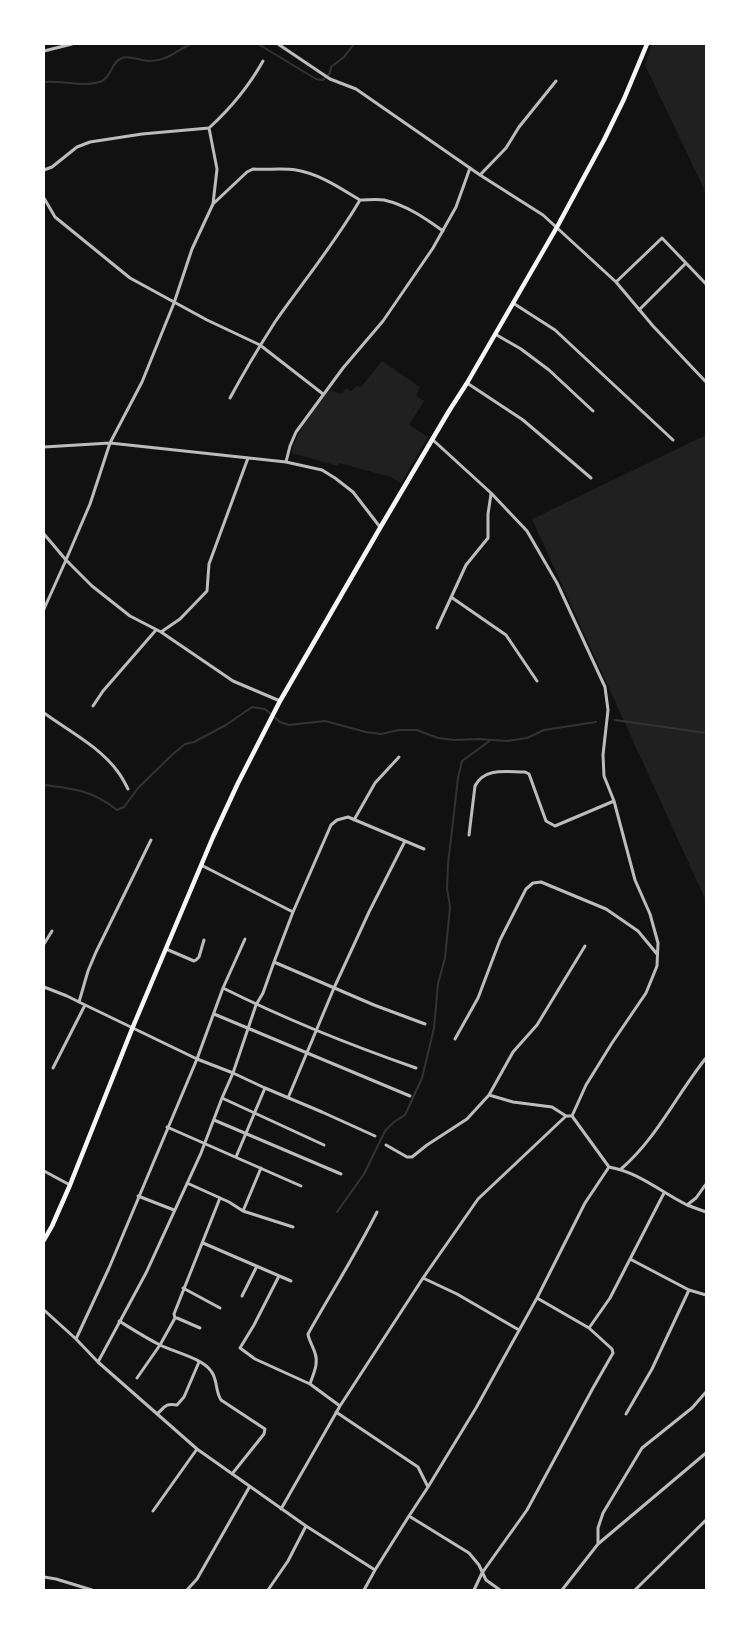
<!DOCTYPE html>
<style>
body{margin:0}
#map{position:relative;width:750px;height:1634px;overflow:hidden;background:#111;font-family:"Roboto Condensed",sans-serif}
canvas{display:block}
.frame{position:absolute;inset:0;border:45px solid #fff;pointer-events:none}
</style>
<div id="map">
<canvas width="750" height="1634"></canvas>
<div class="frame"></div>
</div>
<script>
const g = document.querySelector('canvas').getContext('2d');
g.lineJoin = 'round';
function paint(path, color) {
  g.fillStyle = color;
  g.fill(path, 'evenodd');
}
function trace(path, color, width, dash) {
  g.strokeStyle = color;
  g.lineWidth = width;
  g.lineCap = dash ? 'butt' : 'round';
  g.setLineDash(dash || []);
  g.stroke(path);
}
const green = new Path2D(`
 M652,44H706V193L645,65Z
 M382,361L420,387L416,395L424,401L409,425L428,437L401,483L391,477L339,463L338,466L292,453C293,436 319,404 330,390L341,394L346,388L351,391L357,386L361,387Z
 M706,435V901L532,519Z`);
const stream = new Path2D(`
 M258,44L316,79L323,80L330,73L331,67L344,57L354,44
 M368,44H374
 M44,82C60,80 87,88 102,81C112,76 111,62 122,58C130,55 140,61 149,61C168,61 175,51 191,44
 M615,720L706,733
 M44,785C74,789 92,790 117,810L124,807L138,788L173,754L185,744L194,742L226,725L252,707L265,709L280,722L289,725L325,721L366,732L381,734L399,730H417L438,738L454,740L479,739L507,741L527,738L544,730L596,722
 M337,1212L364,1174L385,1131L394,1122L405,1115L422,1078L434,1028L438,984L445,958L450,907L447,888L448,864L458,778L462,761L491,740`);
const minor = new Path2D(`
 M278,44L330,79L356,89L480,175L543,215L616,282L653,326L706,382
 M44,51L72,44
 M44,170L52,167L77,147L90,142L142,134L209,128
 M480,175L506,148L519,127L556,81
 M44,198L55,217L130,278L207,320L260,345L323,394
 M213,204L247,172L253,169C267,170 283,168 296,170C320,174 340,188 360,200
 M616,282L662,238L706,284
 M513,303L555,330L673,440
 M639,310L686,263
 M495,334L521,349L549,370L593,411
 M467,383L523,420L591,478
 M230,398C244,372 259,347 275,322C303,282 335,243 360,200C368,200 376,199 384,200C406,205 425,218 443,231
 M433,440L491,493L527,531L557,583L605,687L608,710L603,755L604,776L614,801L635,880L650,914L658,943L657,966L646,993L612,1043L586,1085L572,1116
 M44,447L110,443L286,462L322,470L335,478L353,492L380,527
 M286,462L290,446L296,432L343,368L383,321L433,248L456,207L470,168
 M44,534L66,560L92,586L130,616L161,632L233,681L280,701
 M451,597L506,635L537,681
 M44,609L66,560L90,504L110,443L142,382L174,303L192,249L213,204L217,169L209,128C231,108 249,86 263,61
 M437,628L466,565L488,538V514L491,494
 M161,632L180,619L207,591L209,564L248,458
 M93,706L103,691L156,630
 M44,713C69,731 100,747 118,772C122,777 125,783 128,789
 M354,820L375,783L399,757
 M469,835L475,786C484,767 507,772 525,772L529,774L546,821L555,826L614,801
 M151,840L96,952L88,971L79,1002L197,1059L233,1073L265,1088L322,1112L375,1136
 M201,865L293,912
 M44,944L52,931
 M585,946L537,1025L513,1052L489,1095L513,1102L552,1107L566,1116H572L609,1167
 M166,949L194,961L196,960L199,957L204,940
 M274,962L374,1005L425,1024
 M44,987L67,996L79,1002
 M223,988C285,1019 350,1045 416,1068
 M214,1014L410,1096
 M455,1039L478,998L500,940L526,889L533,883L541,882L606,909L638,931L657,954
 M53,1068L85,1005
 M222,1098L324,1145
 M288,1098L334,988L369,912L405,841
 M214,1120L341,1174
 M167,1127L301,1186
 M386,1145L407,1157H412L427,1145L467,1119L489,1095
 M236,1157L265,1088
 M621,1169C657,1138 677,1094 706,1058
 M44,1171L70,1185
 M187,1183L229,1202L243,1211L293,1227
 M138,1196L174,1210
 M687,1205L706,1212
 M243,1211L261,1168
 M203,1243L291,1281
 M630,1259L689,1290L706,1295
 M279,1276L254,1325L240,1348L255,1359L310,1384L340,1406
 M423,1278L457,1294L519,1330
 M183,1288L220,1308
 M242,1296L257,1266
 M44,1310L76,1339L98,1362L197,1449L306,1526L375,1570L409,1516L469,1553L479,1565L486,1580L500,1590
 M175,1318L174,1314L220,1198
 M119,1321C132,1329 146,1338 160,1345C174,1352 202,1358 211,1371C218,1380 215,1391 221,1400L265,1429L264,1434L232,1474
 M589,1328L610,1298L664,1193
 M76,1339L109,1268L197,1059L223,988L245,939
 M98,1362L146,1273L201,1153L222,1098L233,1073L256,1005L263,993L274,962L293,912L331,825L337,820L348,817L424,849
 M137,1378L160,1345L175,1318H177L200,1328
 M310,1384C313,1374 319,1364 315,1353C313,1346 309,1341 308,1334C331,1293 356,1254 377,1212
 M336,1412L418,1467L428,1487
 M157,1414C165,1407 165,1403 177,1405L184,1397L199,1362
 M626,1414L652,1369L689,1290
 M281,1509L340,1406L423,1278L478,1199L566,1116
 M153,1511L197,1449
 M409,1516L428,1487L476,1408L537,1298L585,1203L609,1167C638,1172 661,1192 687,1205L696,1198L706,1184
 M598,1543V1528L603,1513L642,1448L692,1408L706,1392
 M44,1577L56,1579L92,1590
 M187,1590L197,1579L250,1486
 M268,1590L288,1561L306,1526
 M364,1590L375,1570
 M474,1590L482,1573L527,1510L593,1388L613,1353L612,1349L589,1328L537,1298
 M562,1590L598,1544L706,1453
 M635,1590L706,1520`);
const secondary = new Path2D(`
 M44,1240L52,1226L70,1185L132,1029L213,837L238,783L280,701L380,528L449,411L467,383L557,227L604,140L624,99L647,44`);
paint(green, '#202020');
trace(stream, '#333', 2);
trace(minor, '#bcbcbc', 3);
trace(secondary, '#f5f5f5', 4.5);
</script>
